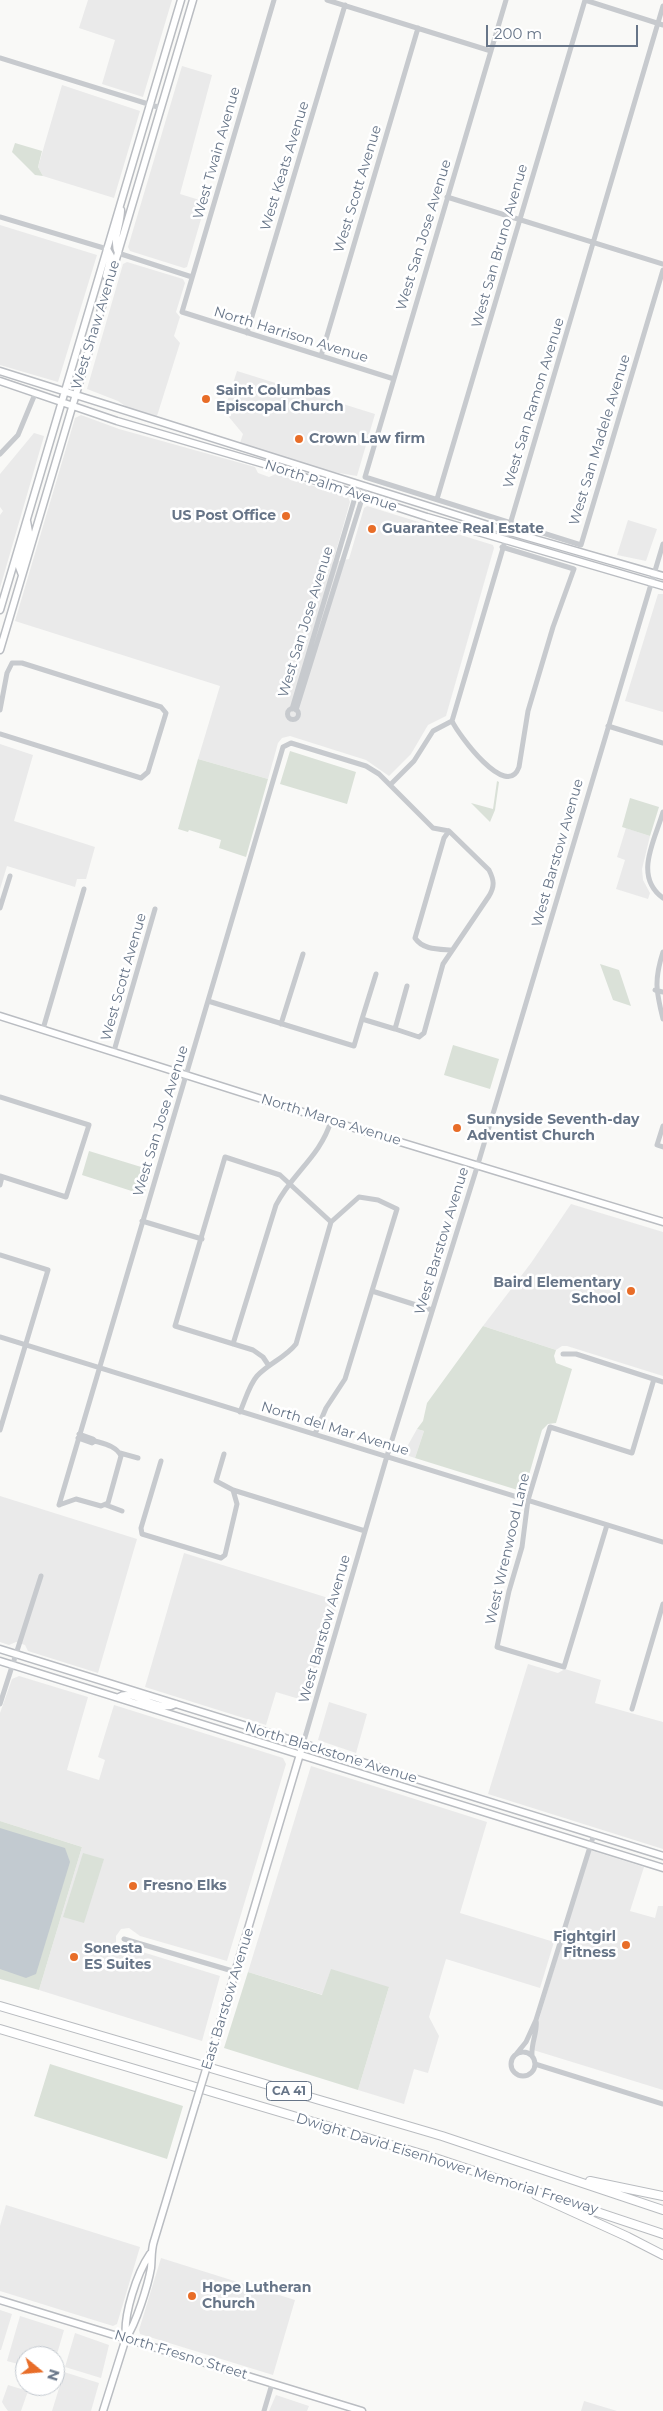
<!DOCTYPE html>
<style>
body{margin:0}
#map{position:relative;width:663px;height:2411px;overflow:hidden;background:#f9f9f7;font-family:Montserrat,sans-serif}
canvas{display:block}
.north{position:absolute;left:15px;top:2346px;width:50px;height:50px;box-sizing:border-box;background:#fff;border:1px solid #c2c8cf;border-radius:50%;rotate:107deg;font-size:14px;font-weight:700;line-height:20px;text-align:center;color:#677588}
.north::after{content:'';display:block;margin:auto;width:18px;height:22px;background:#e86d28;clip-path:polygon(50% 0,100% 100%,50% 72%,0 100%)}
.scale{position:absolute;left:486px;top:25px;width:152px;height:22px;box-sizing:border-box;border:2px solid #677588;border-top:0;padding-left:6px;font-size:15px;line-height:18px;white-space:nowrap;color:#677588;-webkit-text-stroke:4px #fff;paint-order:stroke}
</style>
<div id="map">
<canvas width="663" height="2411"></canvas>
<div class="north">N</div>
<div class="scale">200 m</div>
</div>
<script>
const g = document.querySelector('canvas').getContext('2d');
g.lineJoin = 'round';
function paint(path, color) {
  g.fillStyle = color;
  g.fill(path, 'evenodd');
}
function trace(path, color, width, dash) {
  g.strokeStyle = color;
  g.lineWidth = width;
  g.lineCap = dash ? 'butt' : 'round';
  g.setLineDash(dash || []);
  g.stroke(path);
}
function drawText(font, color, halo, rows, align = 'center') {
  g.font = font + ' Montserrat,sans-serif';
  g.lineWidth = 5;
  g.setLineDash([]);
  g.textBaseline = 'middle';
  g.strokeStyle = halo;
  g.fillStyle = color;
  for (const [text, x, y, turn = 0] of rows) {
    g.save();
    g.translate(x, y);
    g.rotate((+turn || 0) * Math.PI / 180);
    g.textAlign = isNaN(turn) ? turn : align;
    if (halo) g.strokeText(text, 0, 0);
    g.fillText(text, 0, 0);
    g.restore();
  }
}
const built = new Path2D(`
 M88,0H172L143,97L102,84L115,40L79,28Z
 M182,66L212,75L180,194L206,202L187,267L184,268L130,251L128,247Z
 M62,85L140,111L114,198L43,176L38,167Z
 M0,225L97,255L58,382L0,365Z
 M127,262L183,279L185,283L176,312L180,317L174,336L180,343L157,416L128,408L118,401L87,389L123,264Z
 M237,371L375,414L357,476L333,472L240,443L243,434L224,411Z
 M81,415L119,429L255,467L258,473L269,477L276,474L348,497L350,502L333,562L349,559L364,508L367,506L493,545L494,548L446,716L428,725L411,754L389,776L366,760L290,736L282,738L278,743L268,779L198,759L220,686L15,621L75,418Z
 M34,433L44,436L0,588V515L3,511L0,507V474Z
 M628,520L657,529L646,561L617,555Z
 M658,594H663V712L625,701Z
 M0,744L33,755L14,821L95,847L86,879H77L75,887L7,866L0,889Z
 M626,828L650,836L642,869L643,880L650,893L648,899L616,889L625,860L617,857Z
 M571,1204L663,1232V1376L567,1346H562L556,1350L483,1326L531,1263Z
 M417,1429L424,1431L415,1458L403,1454Z
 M0,1496L137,1539L98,1673L28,1651L25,1645L16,1642L9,1645L0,1642Z
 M184,1553L338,1601L309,1702L276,1692L266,1725L145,1687Z
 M528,1664L558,1673L565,1669L601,1680L595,1703L663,1722V1849L488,1794Z
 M19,1676L88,1697L67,1770L99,1780L105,1760L98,1757L114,1705L283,1758L286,1764L227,1961L140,1936L129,1928L121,1929L116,1936V1944L122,1950H136L220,1976L202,2041L39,1990L82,1847L0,1821V1713L12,1679Z
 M329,1702L367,1714L356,1753L318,1740Z
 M311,1766L487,1822L460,1913L554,1942L540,1988L446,1959L429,2017L439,2036L428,2073L414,2069L404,2104L358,2090L389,1987L323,1995L248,1972Z
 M590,1850L644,1867L630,1911L655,1918L658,1906H663V2090L530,2049Z
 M6,2205L140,2247L117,2324L113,2326L0,2291V2226Z
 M161,2258L295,2300L273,2375L140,2334L139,2330Z
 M0,2310L12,2314L1,2350H0Z
 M20,2316L64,2330L55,2361V2356H25V2366L7,2361Z
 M75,2333L109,2345L101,2378L65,2367Z
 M64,2372L99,2383L91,2411H52Z
 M8,2385L28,2391L21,2411H8L5,2407L2,2402Z
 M276,2395L309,2406L307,2411H269Z
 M584,2401L617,2411H581Z`);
const green = new Path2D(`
 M15,143L42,151L38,167L43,176L35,175L12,152Z
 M290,751L356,772L347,804L280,784Z
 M198,759L268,779L246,857L219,848L221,840L189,830L188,832L178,829Z
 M497,781L499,782L495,810L490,822L471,803L493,809Z
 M630,798L659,807L650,836L622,827Z
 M600,964L619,970L631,1006L613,1000Z
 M453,1045L499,1059L490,1089L444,1075Z
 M89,1151L151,1170L144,1195L82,1175Z
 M483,1326L556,1350L554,1356L556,1363L572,1369L556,1423L548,1424L542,1430L524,1492L415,1458L424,1431L417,1429L423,1421L427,1403Z
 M0,1821L82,1847L39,1990L0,1979Z
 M83,1853L104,1859L84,1923L63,1917Z
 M331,1969L389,1987L358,2090L224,2048L248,1972L322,1995Z
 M50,2064L183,2106L167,2159L34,2116Z`);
const water = new Path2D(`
 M0,1828L65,1848L70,1862L36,1974L26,1978L0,1969Z`);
const minor = new Path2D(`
 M274,0L182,312L394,379
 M327,0L491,51
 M506,0L365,477L581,545L663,270
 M0,58L161,108
 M447,197L663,264
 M0,217L107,249
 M118,253L192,277
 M247,333L345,5
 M321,356L418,28
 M0,454L18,435L35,394
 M437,499L585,0L663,25
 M287.5 714a5.5 5.5 0 1 1 11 0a5.5 5.5 0 1 1-11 0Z
 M292,709L359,484
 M0,710L7,673L12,663H22L161,707L166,713L148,772L141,778L0,734
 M296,710L366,486
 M452,721C458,734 507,801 519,767L528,711L553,627L574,569L502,547
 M608,726L663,743
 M391,784L414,761L433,731L452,721L663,6
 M663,812C655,840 633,876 663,898
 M449,831L444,838L415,938C423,950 438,949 452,950
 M0,908L10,876
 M663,952C654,980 656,991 663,1019
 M655,990L663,992
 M208,1001L354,1046L362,1019L395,1029L407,986
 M362,1019L376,974
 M281,1024L303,954
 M43,1029L84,889
 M114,1051L155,909
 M0,1097L89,1125L66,1197L0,1176
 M663,1126L657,1145L663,1147
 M0,1185L2,1177
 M142,1221L202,1239
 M0,1255L48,1270L0,1430
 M372,1291L432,1310
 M0,1337L663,1542
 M233,1344L276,1205C292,1173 320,1157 331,1121
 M563,1354H576L663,1382
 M269,1366L263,1357L253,1350L175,1326L225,1157L280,1175L331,1222
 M240,1412C245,1401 249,1385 257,1376C269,1363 285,1358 296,1344L331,1222L359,1197L378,1200L397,1209L345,1379L326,1408L315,1434
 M78,1438L92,1443L95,1441L93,1439L79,1434
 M120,1453L138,1458
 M161,1461L141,1528L142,1534L221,1558L225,1555L237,1504L233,1490L216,1481L224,1454
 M233,1490L365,1531
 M59,1505L283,747L291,743L366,766L379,774L433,828L449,831L489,870C494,880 495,886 489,896L443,964L424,1033L419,1037L395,1029
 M59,1505L76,1499L101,1506L108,1503L121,1456C116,1446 105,1444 95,1441
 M106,1505L122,1511
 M607,1525L564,1667L497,1647L509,1591L522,1547L528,1500L550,1427L632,1453L654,1379
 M0,1704L41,1576
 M632,1709L663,1604
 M303,1744L387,1456L478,1164L663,544
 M124,1939L236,1972
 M511 2064a12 12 0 1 1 24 0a12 12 0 1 1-24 0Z
 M517,2053L526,2042L536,2020L594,1834
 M532,2055C531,2043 538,2031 536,2020
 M535,2064L663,2104
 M264,2411L272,2384`);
const major = new Path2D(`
 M107,249L111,256L106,276L110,281
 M118,253C112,240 121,224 121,210
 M0,371L507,531L663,576
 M0,381L117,421L264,464L427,517L663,586
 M22,575L19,567L29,532L27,521
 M0,610L181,0
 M0,650L193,0
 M0,1016L331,1121L663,1222
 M0,1649L663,1856
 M0,1661L663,1868
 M119,1697C133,1688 158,1714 176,1704
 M211,2053L303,1744
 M0,2300L362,2411
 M126,2338C123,2315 137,2273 150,2254
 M103,2411L126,2338C136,2324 148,2285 151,2268C152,2258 151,2250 154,2241L196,2102`);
const highway = new Path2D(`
 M0,2006L442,2136L663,2210
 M0,2029L435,2158L663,2234
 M590,2181L663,2196
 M536,2195L628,2237L663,2255`);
const majorBridge = new Path2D(`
 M196,2102L211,2053`);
const markers = [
 [206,399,5,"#e86d28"],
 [299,439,5,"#e86d28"],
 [286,516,5,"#e86d28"],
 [372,529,5,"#e86d28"],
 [457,1128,5,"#e86d28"],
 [631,1291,5,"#e86d28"],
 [133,1886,5,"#e86d28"],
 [626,1945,5,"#e86d28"],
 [74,1957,5,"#e86d28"],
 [192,2296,5,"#e86d28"]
];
const shields = [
 [289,2091,45]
];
const shieldNames = [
 ["CA 41",289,2091]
];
const streetNames = [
 ["West Twain Avenue",217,153,-74],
 ["West Keats Avenue",285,166,-73],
 ["West Scott Avenue",358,189,-73],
 ["West San Jose Avenue",424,235,-73],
 ["West San Bruno Avenue",500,246,-74],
 ["West Shaw Avenue",96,325,-73],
 ["North Harrison Avenue",291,335,17],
 ["West San Ramon Avenue",534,403,-73],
 ["West San Madele Avenue",600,440,-73],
 ["North Palm Avenue",331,486,18],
 ["West San Jose Avenue",306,622,-73],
 ["West Barstow Avenue",558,853,-74],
 ["West Scott Avenue",124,977,-74],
 ["North Maroa Avenue",331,1120,17],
 ["West San Jose Avenue",161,1121,-73],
 ["West Barstow Avenue",442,1241,-73],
 ["North del Mar Avenue",335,1429,17],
 ["West Wrenwood Lane",508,1549,-77],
 ["West Barstow Avenue",325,1629,-74],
 ["North Blackstone Avenue",331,1753,17],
 ["East Barstow Avenue",228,1999,-73],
 ["Dwight David Eisenhower Memorial Freeway",447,2164,17],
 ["North Fresno Street",181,2355,17]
];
const poiNames = [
 ["Saint Columbas",216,391],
 ["Episcopal Church",216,407],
 ["Crown Law firm",309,439],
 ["US Post Office",276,516,"right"],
 ["Guarantee Real Estate",382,529],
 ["Sunnyside Seventh-day",467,1120],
 ["Adventist Church",467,1136],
 ["Baird Elementary",621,1283,"right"],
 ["School",621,1299,"right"],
 ["Fresno Elks",143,1886],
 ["Fightgirl",616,1937,"right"],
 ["Fitness",616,1953,"right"],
 ["Sonesta",84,1949],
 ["ES Suites",84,1965],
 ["Hope Lutheran",202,2288],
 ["Church",202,2304]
];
paint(built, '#eaeaea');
paint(green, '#dae1d8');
paint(water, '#c2cad0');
trace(major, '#babdc2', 9);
trace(highway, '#b9bcc0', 10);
trace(minor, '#c7cace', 5);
trace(major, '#fff', 6);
trace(highway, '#fff', 8);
trace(majorBridge, '#babdc2', 9, []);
trace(majorBridge, '#fff', 6);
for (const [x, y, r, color] of markers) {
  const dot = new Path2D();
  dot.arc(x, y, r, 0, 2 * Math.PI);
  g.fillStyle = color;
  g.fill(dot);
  trace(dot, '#fff', 2);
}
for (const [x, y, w] of shields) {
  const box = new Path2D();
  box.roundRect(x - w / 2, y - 9.5, w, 19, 4);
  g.fillStyle = '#fff';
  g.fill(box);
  trace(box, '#677588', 1);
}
drawText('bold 12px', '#677588', null, shieldNames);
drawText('14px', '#677588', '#fff', streetNames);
drawText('bold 14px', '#677588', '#fff', poiNames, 'left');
</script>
